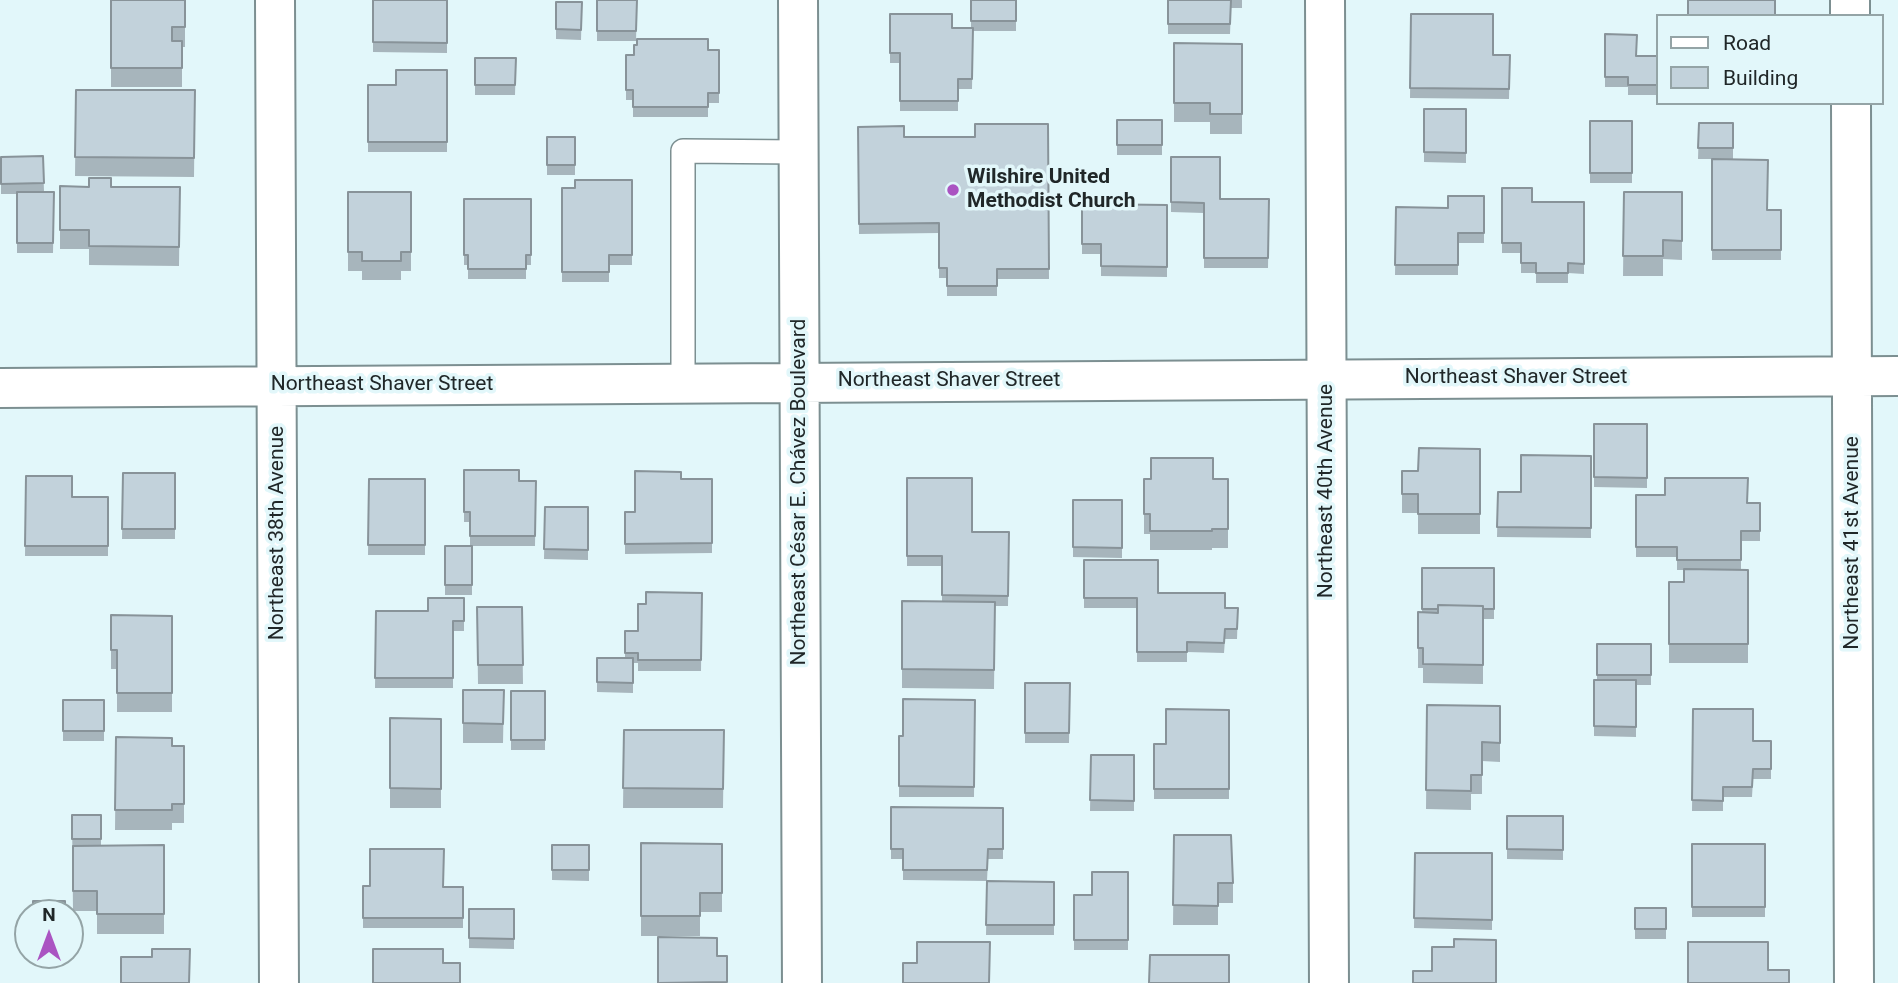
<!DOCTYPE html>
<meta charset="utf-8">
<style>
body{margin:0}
#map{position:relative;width:1898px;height:983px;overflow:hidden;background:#e2f7fa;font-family:Roboto,sans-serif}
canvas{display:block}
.legend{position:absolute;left:1656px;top:14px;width:228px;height:91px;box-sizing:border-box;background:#e2f7fa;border:2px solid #94a4a6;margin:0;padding:9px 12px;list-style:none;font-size:21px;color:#202728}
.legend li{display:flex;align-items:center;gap:14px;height:35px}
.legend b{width:35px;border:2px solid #94a4a6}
.north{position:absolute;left:14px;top:899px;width:70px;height:70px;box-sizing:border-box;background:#e2f7fa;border:2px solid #94a4a6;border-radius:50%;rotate:0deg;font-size:19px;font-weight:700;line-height:28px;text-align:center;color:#202728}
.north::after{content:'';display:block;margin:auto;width:24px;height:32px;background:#aa54c2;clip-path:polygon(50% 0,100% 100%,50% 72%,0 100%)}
</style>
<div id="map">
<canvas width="1898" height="983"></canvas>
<ul class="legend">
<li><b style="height:9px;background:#fff"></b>Road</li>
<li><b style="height:19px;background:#c2d2db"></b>Building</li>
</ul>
<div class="north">N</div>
</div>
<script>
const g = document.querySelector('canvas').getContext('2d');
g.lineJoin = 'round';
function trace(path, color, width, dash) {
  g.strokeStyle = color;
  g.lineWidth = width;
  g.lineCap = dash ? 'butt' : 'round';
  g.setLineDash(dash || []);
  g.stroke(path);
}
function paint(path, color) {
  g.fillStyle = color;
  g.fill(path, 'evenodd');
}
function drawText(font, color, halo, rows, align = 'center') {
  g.font = font + ' Roboto,sans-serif';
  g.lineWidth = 7;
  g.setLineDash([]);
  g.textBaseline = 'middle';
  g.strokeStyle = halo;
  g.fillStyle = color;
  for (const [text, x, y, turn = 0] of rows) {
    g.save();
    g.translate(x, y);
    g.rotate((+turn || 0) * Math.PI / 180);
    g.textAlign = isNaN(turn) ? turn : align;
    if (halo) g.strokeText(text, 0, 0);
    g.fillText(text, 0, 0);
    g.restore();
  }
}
const service = new Path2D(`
 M683,383V151L799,152`);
const minor = new Path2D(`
 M275,0L279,983
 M798,0L802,983
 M1325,0L1329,983
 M1850,0V16
 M1851,103L1854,983
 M0,388L1898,376`);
const wall = new Path2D(`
 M111,0H185V47H182V87H111Z
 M373,0H447V53L373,52Z
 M597,0H637L636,41H597Z
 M971,0H1016V31H973L972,89H958V111H900V63H890V14L952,28H971Z
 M1168,0H1242V8H1231L1230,34H1168Z
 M556,2H582L581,40L556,39Z
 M1411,14L1493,55H1510L1509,99L1410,98Z
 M1605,34L1636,56H1658V95H1628V87H1605Z
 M1174,43L1242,44V134H1210V122H1174Z
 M708,50H719V103H708V117H633V100H626V55Z
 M475,58H516L515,95H475Z
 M447,70V152H368V85H396Z
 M76,90H195L194,177L75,176Z
 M1424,109H1466V163L1424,162Z
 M1117,120H1162V155H1117Z
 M1590,121H1632V183H1590Z
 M1699,123H1733V159H1698Z
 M1048,124L1049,279H997V296H947V278H939V233L859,234L858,127L904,137H975Z
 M547,137H575V175H547Z
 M43,156L44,192H54L53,253H17V194H1V157Z
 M1171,157L1220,199H1269L1268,268H1204V213L1171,212Z
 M1712,159L1767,210H1781V260H1712Z
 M632,180V265H609V282H562V188H575Z
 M60,186L180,187L179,266L89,265V249H60Z
 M1502,188L1532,202H1584V274L1568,273V283H1536V273H1521V253H1502Z
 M348,192H411V271H401V280H362V271H348Z
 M1624,192H1682V260L1663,259V276H1623Z
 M1484,196V243H1458V275H1395L1396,207L1448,208Z
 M464,199H531V265H526V279H468V265H464Z
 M1082,204L1167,205V277L1101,276V254H1082Z
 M1594,424H1647V488L1594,487Z
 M1480,449V534H1418V513H1402V471H1418Z
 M1591,456V538L1497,537L1498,492H1521Z
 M464,470L519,481H536L535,546H472V595H445V546H470V522H464Z
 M123,473H175V539H122Z
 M26,476L72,497H108V556H25Z
 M907,478L972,532H1009L1008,606H995L994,689L902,688V601H942V566H907Z
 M369,479H425V555H368Z
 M681,479H712V553L625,554V512H635Z
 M1144,479H1228V548H1212V550H1150V534H1144Z
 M1636,495L1760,503V541H1741V569L1748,570V663H1669V582H1684V570H1677V557H1636Z
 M1073,500H1122V558L1073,557Z
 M545,507H588V560L544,559Z
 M1084,560L1158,593L1225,608H1238L1237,639H1225L1224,653L1187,652V662H1137V608H1084Z
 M1422,568H1494V619H1483V684L1423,683V668H1418V612H1422Z
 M702,593L701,671H638V663H633V693L597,692V658H625V631H638L646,604Z
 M464,598V631H453V688H375L376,611H428Z
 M477,607H522L523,684H478Z
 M111,615L172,616V712H117V669H111Z
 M1597,644H1651V685H1636V737L1594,736V680H1597Z
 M1025,683H1070L1069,743H1025Z
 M463,690H504L503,743H463Z
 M511,691H545V750H511Z
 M63,700H104V741H63Z
 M975,700L974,797H899V736H903Z
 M1427,705L1500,706V762L1482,761V794H1471V810L1426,809Z
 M1693,709L1753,741H1771V779H1753L1752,797H1723V811H1692Z
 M1229,710V799H1154V744H1166Z
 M390,718L441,719V808H390Z
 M624,730H724L723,808H623Z
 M116,737L172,746H184V823H172V830H115Z
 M1091,755H1134V811H1090Z
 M891,807L1003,808V859H988L987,881L903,880V859H891Z
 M72,815H101V846L164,845V934H97V911H73Z
 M1507,816H1563V860L1507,859Z
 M1174,835L1233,883V903H1218V925H1173Z
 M641,843L722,844V912H700V936H641Z
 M1692,844H1765V917H1692Z
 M552,845H589V881L552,880Z
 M1415,853H1492V930L1414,928Z
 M1128,872V950H1074V895H1092Z
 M987,881L1054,882V935H986Z
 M363,886L463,887V928H363Z
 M1635,908H1666V939H1635Z
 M469,909H514V949L469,948Z`);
const building = new Path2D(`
 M111,0H185V27H172V41H182V68H111Z
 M373,0H447V43L373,42Z
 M597,0H637L636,31H597Z
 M971,0H1016V21H971Z
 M1168,0H1231L1230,24H1168Z
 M1688,0H1775V16H1688Z
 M556,2H582L581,30L556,29Z
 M890,14H952V28H973L972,79H958V101H900V53H890Z
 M1411,14H1493V55H1510L1509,89L1410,88Z
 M1605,34L1637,35L1636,56H1658V85H1628V77H1605Z
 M637,39H708V50H719V93H708V107H633V90H626V55H634V45H637Z
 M1174,43L1242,44V114H1210V103H1174Z
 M475,58H516L515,85H475Z
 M396,70H447V142H368V85H396Z
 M76,90H195L194,158L75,157Z
 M1424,109H1466V153L1424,152Z
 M1117,120H1162V145H1117Z
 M1590,121H1632V173H1590Z
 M1699,123H1733V148H1698Z
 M975,124H1048L1049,269H997V286H947V268H939V223L859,224L858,127L904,126V137H975Z
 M547,137H575V165H547Z
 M43,156L44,183L1,184V157Z
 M1171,157H1220V199H1269L1268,258H1204V203L1171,202Z
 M1712,159L1768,160L1767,210H1781V250H1712Z
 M89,178H111V187H180L179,247L89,246V230H60V186L89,187Z
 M575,180H632V255H609V272H562V188H575Z
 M1502,188H1532V202H1584V264L1568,263V273H1536V263H1521V243H1502Z
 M17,192H54L53,243H17Z
 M348,192H411V252H401V261H362V252H348Z
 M1624,192H1682V241L1663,240V256H1623Z
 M1448,196H1484V233H1458V265H1395L1396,207L1448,208Z
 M464,199H531V255H526V269H468V255H464Z
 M1082,204L1167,205V267L1101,266V244H1082Z
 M1594,424H1647V478L1594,477Z
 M1419,448L1480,449V514H1418V494H1402V471H1418Z
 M1521,455L1591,456V528L1497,527L1498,492H1521Z
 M1151,458H1213V479H1228V529H1212V531H1150V514H1144V479H1151Z
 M464,470H519V481H536L535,536H470V512H464Z
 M635,471L681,472V479H712V543L625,544V512H635Z
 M123,473H175V529H122Z
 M26,476H72V497H108V546H25Z
 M907,478H972V532H1009L1008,596L942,595V556H907Z
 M1665,478H1748L1747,503H1760V531H1741V560H1677V547H1636V495H1665Z
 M369,479H425V545H368Z
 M1073,500H1122V548L1073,547Z
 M545,507H588V550L544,549Z
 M445,546H472V585H445Z
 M1084,560H1158V593H1225V608H1238L1237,629H1225L1224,643L1187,642V652H1137V598H1084Z
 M1422,568H1494V609H1483V606L1438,605V609H1422Z
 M1684,569L1748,570V644H1669V582H1684Z
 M646,592L702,593L701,660H638V653H625V631H638V604H646Z
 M428,598H464V621H453V678H375L376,611H428Z
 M902,601L995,602L994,670L902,669Z
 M1438,605L1483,606V665L1423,664V648H1418V612L1438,613Z
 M477,607H522L523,665H478Z
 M111,615L172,616V693H117V650H111Z
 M1597,644H1651V675H1597Z
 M597,658H633V683L597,682Z
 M1594,680H1636V727L1594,726Z
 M1025,683H1070L1069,733H1025Z
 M463,690H504L503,724L463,723Z
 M511,691H545V740H511Z
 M903,699L975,700L974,787L899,786V736H903Z
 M63,700H104V731H63Z
 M1427,705L1500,706V743L1482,742V775H1471V791L1426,790Z
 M1166,709L1229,710V789H1154V744H1166Z
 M1693,709H1753V741H1771V769H1753L1752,787H1723V801L1692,800Z
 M390,718L441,719V789L390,788Z
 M624,730H724L723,789L623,788Z
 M116,737L172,738V746H184V804H172V810H115Z
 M1091,755H1134V801L1090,800Z
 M891,807L1003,808V849H988L987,870H903V849H891Z
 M72,815H101V839H72Z
 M1507,816H1563V850L1507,849Z
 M1174,835H1231L1233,883H1218V906L1173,905Z
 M641,843L722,844V893H700V916H641Z
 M1692,844H1765V907H1692Z
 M164,845V914H97V891H73V846Z
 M552,845H589V870H552Z
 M370,849H444L443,887H463V918H363V886H370Z
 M1415,853H1492V920L1414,918Z
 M1092,872H1128V940H1074V895H1092Z
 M987,881L1054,882V925H986Z
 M33,901H65V913H33Z
 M1635,908H1666V929H1635Z
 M469,909H514V939L469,938Z
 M658,937L717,938V956H727V982L658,983Z
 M1454,939L1496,940V983H1413V971H1432V947H1454Z
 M917,942H990L989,983H903V963H917Z
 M1688,942H1768V970H1789V983H1688Z
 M152,949H190L189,983H121V957H152Z
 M373,949H443V963H460V983H373Z
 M1150,955H1229V983H1149Z`);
const markers = [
 [953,190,7,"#aa54c2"]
];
const poiNames = [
 ["Wilshire United",967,178],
 ["Methodist Church",967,202]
];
const streetNames = [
 ["Northeast Shaver Street",1516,378],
 ["Northeast Shaver Street",949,381],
 ["Northeast Shaver Street",382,385],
 ["Northeast 40th Avenue",1327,491,-90],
 ["Northeast César E. Chávez Boulevard",800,492,-90],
 ["Northeast 38th Avenue",278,533,-90],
 ["Northeast 41st Avenue",1853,543,-90]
];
trace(service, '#7c8f91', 26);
trace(minor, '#7c8f91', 42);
trace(service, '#fff', 23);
trace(minor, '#fff', 38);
paint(wall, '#a7b5bc');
paint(building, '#c2d2db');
trace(building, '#889399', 2);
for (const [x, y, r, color] of markers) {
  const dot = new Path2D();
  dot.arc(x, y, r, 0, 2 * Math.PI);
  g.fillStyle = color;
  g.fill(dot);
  trace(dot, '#e2f7fa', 2.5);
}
drawText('bold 21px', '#202728', '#e2f7fa', poiNames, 'left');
drawText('21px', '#202728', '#e2f7fa', streetNames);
</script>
